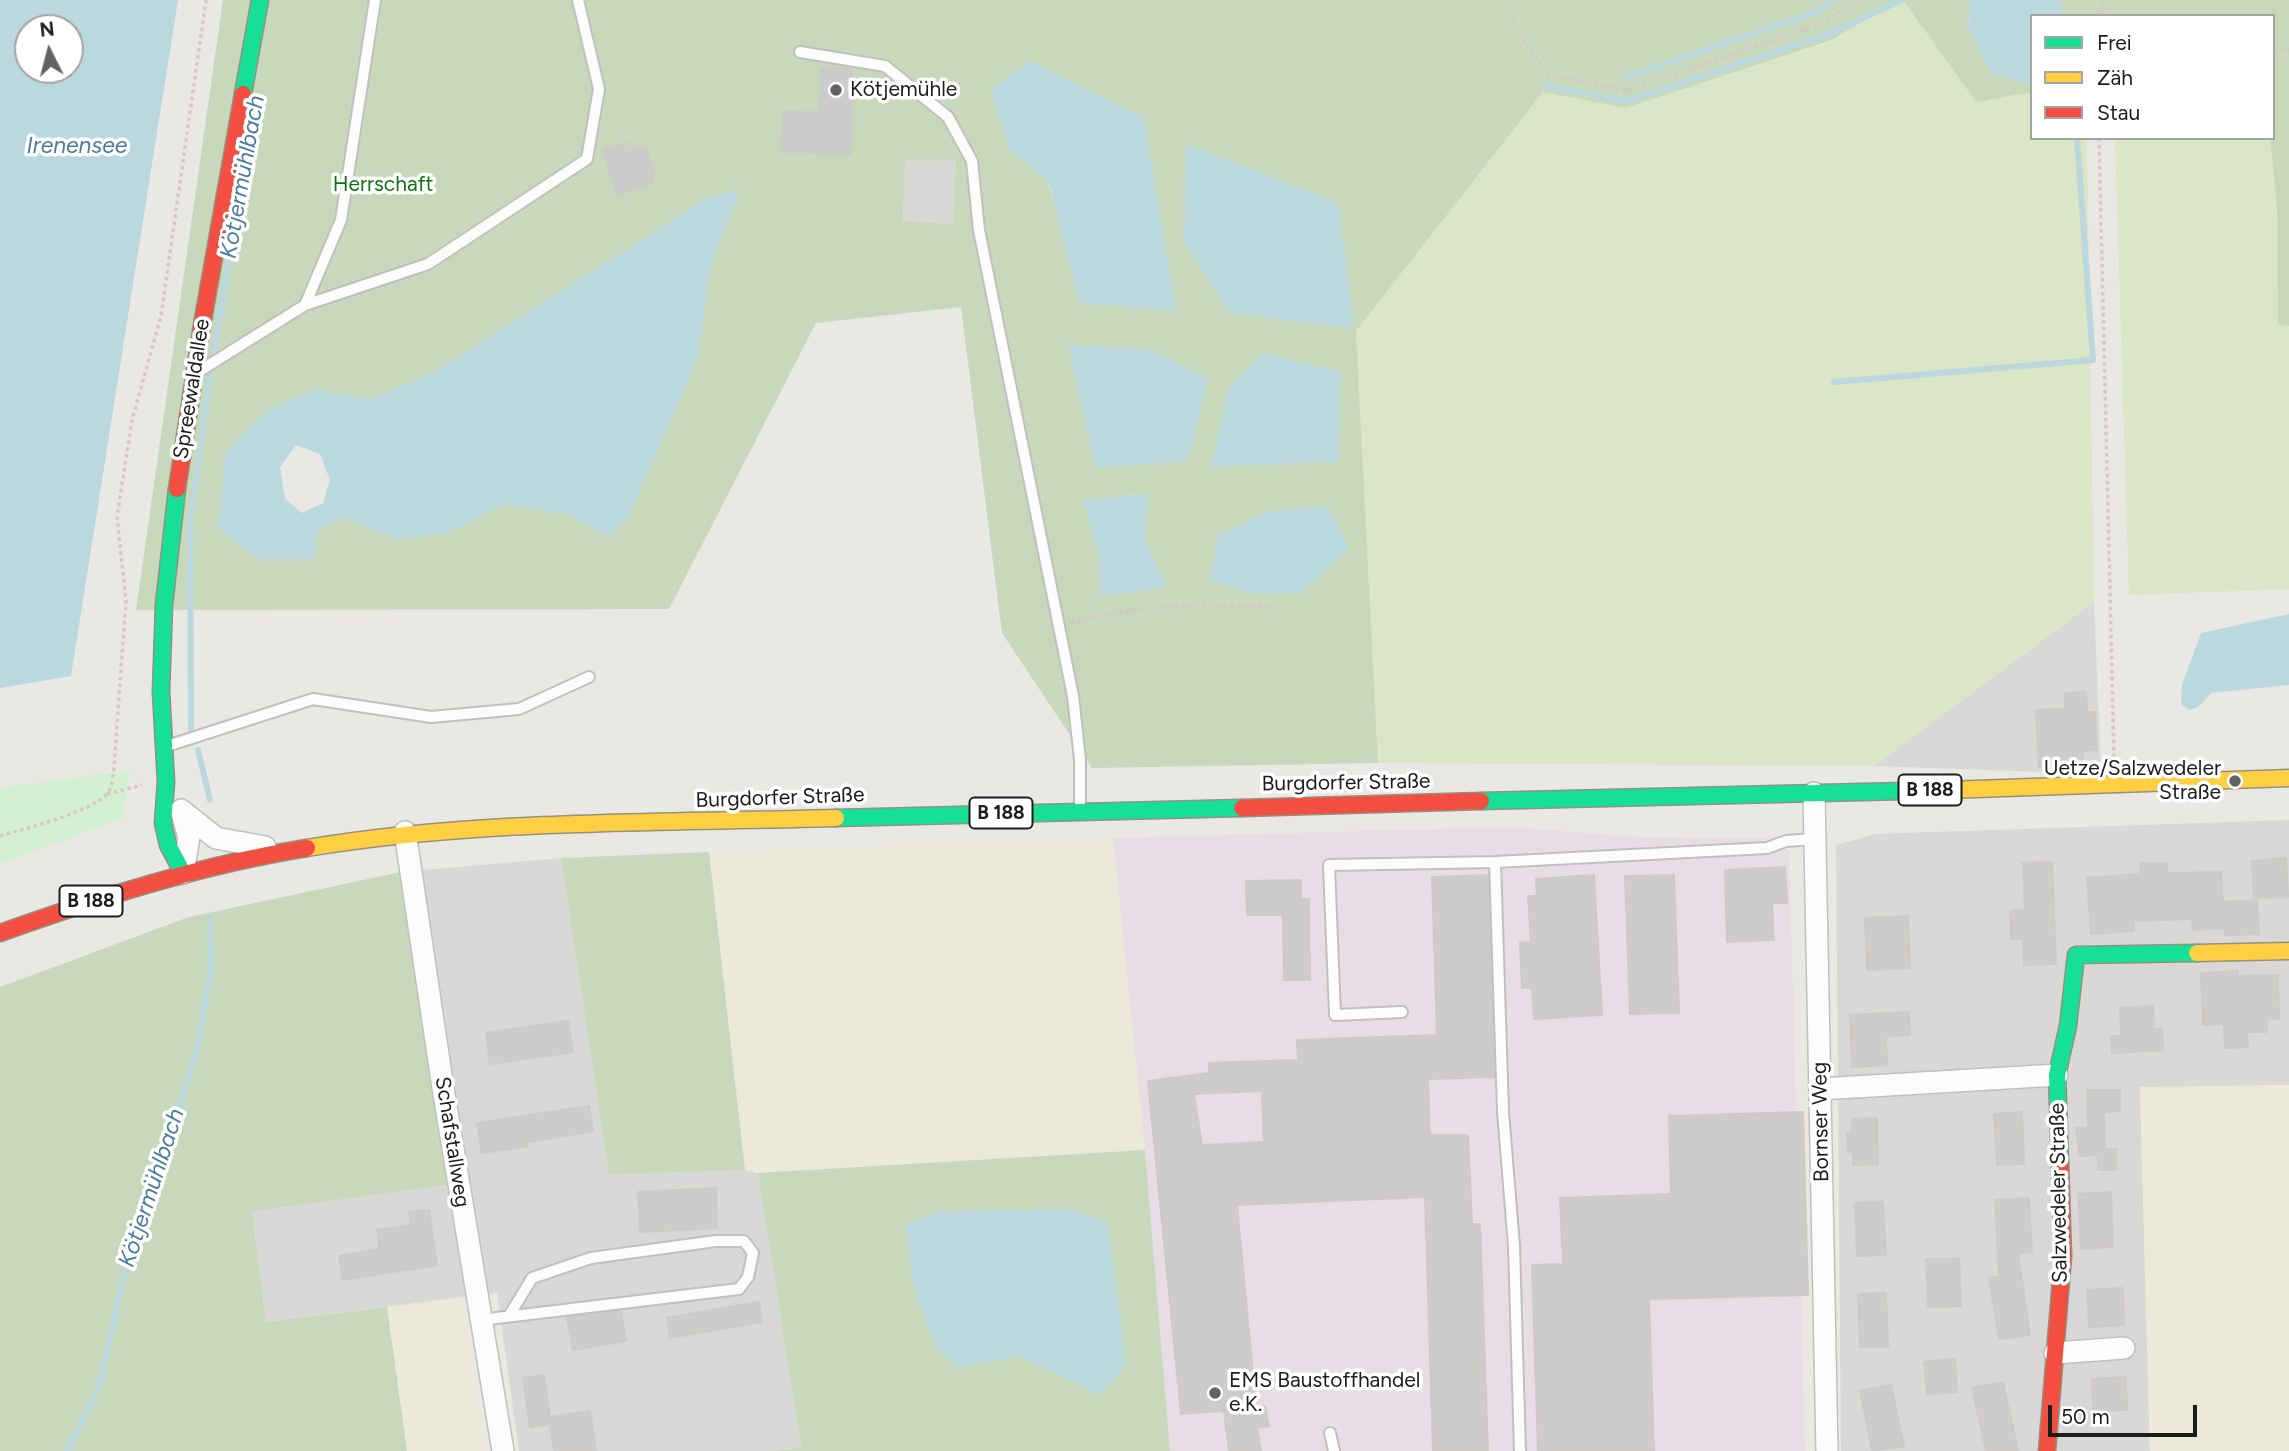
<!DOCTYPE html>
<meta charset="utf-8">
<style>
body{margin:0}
#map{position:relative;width:2289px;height:1451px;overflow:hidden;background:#eae8e5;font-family:Figtree,sans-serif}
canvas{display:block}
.legend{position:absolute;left:2030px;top:14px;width:245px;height:126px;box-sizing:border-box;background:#fff;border:2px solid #a4a4a4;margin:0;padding:9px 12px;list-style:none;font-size:21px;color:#1c1c1c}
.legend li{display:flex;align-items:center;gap:14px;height:35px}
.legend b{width:35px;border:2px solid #a4a4a4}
.north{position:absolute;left:14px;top:14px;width:70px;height:70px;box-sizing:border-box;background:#fff;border:2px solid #a4a4a4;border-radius:50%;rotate:354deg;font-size:19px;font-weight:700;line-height:28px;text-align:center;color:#1c1c1c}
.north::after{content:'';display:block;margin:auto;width:24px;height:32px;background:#646362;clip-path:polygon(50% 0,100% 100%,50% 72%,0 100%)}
.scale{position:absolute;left:2048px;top:1405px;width:149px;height:32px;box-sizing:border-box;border:4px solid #1c1c1c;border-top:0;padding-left:9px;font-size:21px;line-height:24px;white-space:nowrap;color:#1c1c1c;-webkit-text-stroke:5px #fff;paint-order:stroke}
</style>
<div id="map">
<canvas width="2289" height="1451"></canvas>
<ul class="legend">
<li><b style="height:9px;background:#16e098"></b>Frei</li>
<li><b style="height:9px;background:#ffcf43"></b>Zäh</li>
<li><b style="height:9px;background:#f24e42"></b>Stau</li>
</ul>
<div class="north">N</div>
<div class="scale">50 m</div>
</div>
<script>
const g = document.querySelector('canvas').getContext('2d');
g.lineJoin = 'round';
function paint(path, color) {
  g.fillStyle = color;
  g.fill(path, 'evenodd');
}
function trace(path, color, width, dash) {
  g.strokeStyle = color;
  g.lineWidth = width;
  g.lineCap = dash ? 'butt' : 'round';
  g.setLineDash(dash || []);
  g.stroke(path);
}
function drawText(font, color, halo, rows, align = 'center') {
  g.font = font + ' Figtree,sans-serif';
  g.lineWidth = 7;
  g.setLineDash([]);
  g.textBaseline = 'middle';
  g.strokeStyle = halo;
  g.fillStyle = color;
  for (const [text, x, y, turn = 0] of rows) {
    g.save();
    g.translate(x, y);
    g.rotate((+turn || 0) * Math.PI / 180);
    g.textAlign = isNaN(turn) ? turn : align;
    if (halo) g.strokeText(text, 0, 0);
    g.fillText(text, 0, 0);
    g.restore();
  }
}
const residential = new Path2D(`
 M2094,602L2101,774L1874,766Z
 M2289,820V1085L2140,1088L2150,1451H1841L1836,845L1875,834Z
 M561,858L609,1173L745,1170L758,1173L801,1447L773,1451H519L497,1293L266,1322L252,1210L447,1185L401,872Z`);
const industrial = new Path2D(`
 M1508,827L1639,837L1773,838L1789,850L1805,1451H1170L1145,1150L1113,838Z`);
const religious = new Path2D(`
 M905,160L956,161L953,224L903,221Z`);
const farmland = new Path2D(`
 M1113,838L1145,1150L758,1173L745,1170L709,852Z
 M2289,1085V1451H2150L2140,1087Z
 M462,1297L485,1451H407L387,1307Z`);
const grass = new Path2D(`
 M1898,0H1903L1976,102L2032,92V138H2087L2094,602L1874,766L1378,763L1356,331L1543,92L1626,108L1832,41Z
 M2115,138H2270L2277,207L2278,325L2289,326V589L2129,595Z`);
const forest = new Path2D(`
 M223,0H1898L1832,40L1626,108L1543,92L1356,331L1378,763L1092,768L1002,633L961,307L816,323L669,609L136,610ZM905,160L956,161L953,224L903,221ZM1048,183L1176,311L1061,225ZM740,190L711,265L697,360L567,514L504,504L446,534L397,539L345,518L317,530L314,559H259L218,528L315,389L369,400L436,371L707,198ZM1147,494L1145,541L1101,597L1099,555L1083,500Z
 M1903,0H1970L1968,25L1991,74L2032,84V92L1976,102Z
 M2061,0H2289V326L2278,325L2277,207L2270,138H2273V16H2063Z
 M709,852L745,1170L609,1174L561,858Z
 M401,872L447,1185L252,1211L266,1322L387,1307L407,1451H0V987L189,917Z
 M1145,1150L1170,1451H773L801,1447L758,1173ZM1019,1356L1126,1363L1101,1395Z`);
const park = new Path2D(`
 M130,770L123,818L0,864V788Z`);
const water = new Path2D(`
 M0,0H178L71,676L0,688ZM28,28H70V70H28Z
 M1970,0H2061L2063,16H2032V84L1991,74L1968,25Z
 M1030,61L1144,118L1176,311L1079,303L1049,183L1009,149L991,90Z
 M1186,144L1338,203L1354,328L1230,313L1184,242Z
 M740,190L711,265L697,360L629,515L608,537L567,514L504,504L446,534L397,539L344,518L317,530L314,559H258L218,528L225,452L268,411L315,389L369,400L436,371L707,198ZM296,445L320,454L330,480L323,503L302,513L285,499L280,467Z
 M1068,345L1150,349L1208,378L1188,461L1096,468Z
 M1263,353L1341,372L1338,461L1211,467L1228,389Z
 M1148,494L1145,541L1167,587L1100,597L1099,555L1083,500Z
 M1328,506L1349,549L1300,594L1249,593L1210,581L1218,536L1266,512Z
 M2289,614V685L2211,693L2198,707L2190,710L2181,704L2182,685L2201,633Z
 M1068,1209L1108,1222L1126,1363L1101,1395L1019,1356L960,1368L936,1348L914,1289L906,1225L940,1211Z`);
const stream = new Path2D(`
 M1627,77L1816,12L1835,0
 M1545,86L1627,101L1829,34L1902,0
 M213,355L242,184
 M1834,382L2093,360L2077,138
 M191,729L190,523L210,376
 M198,750L210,800
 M67,1451L99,1386L124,1276L196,1053L211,971L210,919`);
const building = new Path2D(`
 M821,68L852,69L851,154L782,152L783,111L820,112Z
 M628,142L631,150L645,146L655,176L651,177L654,183L617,195L603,150Z
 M2086,692L2087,712H2095L2097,750L2083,751V765L2039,767L2036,710L2065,709V693Z
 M2286,858L2288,897L2254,898L2252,861Z
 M2052,862L2056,964L2024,965L2023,939H2011L2010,911L2025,910L2023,863Z
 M2140,863H2167V873L2221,872L2223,902L2257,900L2259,934L2225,935V928L2193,930L2192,919L2134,921V931L2091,934L2087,878L2141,874Z
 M1785,867L1787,903H1772L1774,940L1727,942L1725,870Z
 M1488,875L1494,1077L1428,1079L1430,1135H1468L1472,1224H1480L1488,1451H1433L1425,1197L1237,1205L1256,1407L1265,1406L1269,1426L1257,1428L1261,1451H1229L1224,1411L1181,1414L1148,1081L1209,1073V1063L1298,1060L1297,1040L1437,1035L1432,877ZM1262,1091L1264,1142L1202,1145L1194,1094Z
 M1594,875L1602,1015L1534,1019L1532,988H1522L1520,943L1531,942L1528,896H1537L1536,879Z
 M1674,875L1679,1013L1630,1014L1625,876Z
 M1301,880V899H1309L1310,980H1284L1283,915H1247L1246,881Z
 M1908,916L1910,968L1867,970L1865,918Z
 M2238,971V976L2278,975L2279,1019H2267V1032H2247L2248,1047L2225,1048L2224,1024L2203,1025L2201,973Z
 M2153,1006L2154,1029H2162L2163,1050L2112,1053L2111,1036H2121L2120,1008Z
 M1909,1012L1910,1035L1886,1036L1887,1065L1852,1067L1850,1015Z
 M568,1021L573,1052L490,1064L486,1033Z
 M2087,1090H2120V1111L2104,1112L2105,1150L2116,1149V1170H2098V1155L2080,1156L2076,1128H2088Z
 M589,1106L593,1131L526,1142L527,1146L482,1153L477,1123Z
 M1803,1112L1808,1295L1649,1299L1654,1451H1538L1532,1265L1563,1264L1560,1198L1671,1194L1669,1116Z
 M2022,1112L2024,1164L1997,1165L1994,1114Z
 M1877,1118L1878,1164L1853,1165V1152H1848L1847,1132H1852V1119Z
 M716,1188L717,1228L640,1232L638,1192Z
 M2111,1192L2113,1247L2081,1249L2078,1194Z
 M2029,1198L2032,1252L2018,1253L2030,1335L1999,1339L1989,1278L1999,1276L1995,1200Z
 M1883,1202L1886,1255L1857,1256L1855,1203Z
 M429,1210L437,1265L343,1280L339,1256L379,1249L377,1230L411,1225L409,1212Z
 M1926,1259H1959L1961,1306L1928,1307Z
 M2123,1288L2124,1325L2089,1327L2087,1290Z
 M1886,1293L1888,1347H1860L1858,1294Z
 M759,1302L762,1322L670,1338L667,1318Z
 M621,1311L626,1341L573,1350L567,1318Z
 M1955,1359L1957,1392L1927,1394L1924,1362Z
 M544,1375L550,1417L590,1411L596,1451H554L550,1424L530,1427L523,1378Z
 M2126,1377L2127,1410L2093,1411L2092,1379Z
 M2003,1382L2018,1451H1986L1972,1388Z
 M1891,1385L1904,1446L1872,1451L1860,1391Z`);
const path = new Path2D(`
 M1508,0L1518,32L1548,75L1628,91L1823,23L1859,0
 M2103,16L2104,0
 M2273,50L2289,49
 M2099,138L2114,759
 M1071,623C1141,603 1202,605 1274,607
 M107,794L142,785
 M0,836C26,828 89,813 107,794C112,788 113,776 114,768L126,601L117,517L132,420L161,316L206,0`);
const lane = new Path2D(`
 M800,52L885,66L948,117L972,161L979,230L1073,696L1080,760V806
 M305,305L341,220L375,0
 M198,372L305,305L428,264L587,159L599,89L578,0
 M164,747L313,699L431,717L519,709L589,677
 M1402,1012L1335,1015L1329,865L1495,862
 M480,1320L739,1289L748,1277L753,1253L744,1241H716L591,1258L532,1278L509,1316
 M1330,1433L1334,1451
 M1520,1451L1514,1246L1503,1112L1495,862L1767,848L1786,841L1815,839`);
const street = new Path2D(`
 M1814,793L1827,1451
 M181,810L189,837L183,873
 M182,811L216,838L265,847
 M405,832L443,1088L503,1451
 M1820,1089L2057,1075
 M2055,1353L2124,1348`);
const fast = new Path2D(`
 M243,94L260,0
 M177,489L164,605L161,691L166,782L163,823L168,845L183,873
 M1481,801L1947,790
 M836,818L1242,808
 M2060,1164L2057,1075L2068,1026L2076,955L2197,953`);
const slow = new Path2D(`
 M1947,790L2289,778
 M307,848C482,819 659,823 836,818
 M2197,953L2289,951`);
const jam = new Path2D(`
 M177,489L202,325L243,94
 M1242,808L1481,801
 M0,933C101,897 201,865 307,848
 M2047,1451L2063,1256L2060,1164`);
const markers = [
 [836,90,7,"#646362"],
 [2235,781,7,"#646362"],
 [1215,1393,7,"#646362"]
];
const shields = [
 [1930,790,63],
 [1001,813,63],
 [91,901,63]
];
const shieldNames = [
 ["B 188",1930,790],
 ["B 188",1001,813],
 ["B 188",91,901]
];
const poiNames = [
 ["Kötjemühle",850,90],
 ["Uetze/Salzwedeler",2221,769,"right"],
 ["Straße",2221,793,"right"],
 ["EMS Baustoffhandel",1229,1381],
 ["e.K.",1229,1405]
];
const parkNames = [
 ["Herrschaft",383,185]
];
const streetNames = [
 ["Spreewaldallee",192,389,-81],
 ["Burgdorfer Straße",1346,783,-1],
 ["Burgdorfer Straße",780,798,-2],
 ["Bornser Weg",1821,1122,-91],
 ["Schafstallweg",452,1142,81],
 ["Salzwedeler Straße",2059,1193,-91]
];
const waterNames = [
 ["Irenensee",77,146],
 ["Kötjermühlbach",243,177,-80],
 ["Kötjermühlbach",152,1188,-72]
];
paint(residential, '#d9d8d6');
paint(industrial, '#e8dde4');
paint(religious, '#d8d8d6');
paint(farmland, '#ebead8');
paint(grass, '#dae6c5');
paint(forest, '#c7d8bb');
paint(park, '#d3f0d1');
paint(water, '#bad8dd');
trace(stream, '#bad8dd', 6);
paint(building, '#ceccca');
trace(building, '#cdcac7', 2);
trace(lane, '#c1c0bf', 14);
trace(street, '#c1c0bf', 24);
trace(fast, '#93927e', 19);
trace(slow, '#93927e', 19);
trace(jam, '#93927e', 19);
trace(path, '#d5c7c5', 3.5, [3.5, 3.5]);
trace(lane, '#fcfcfb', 10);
trace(street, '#fcfcfb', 21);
trace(fast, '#16e098', 16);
trace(slow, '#ffcf43', 16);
trace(jam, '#f24e42', 16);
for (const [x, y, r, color] of markers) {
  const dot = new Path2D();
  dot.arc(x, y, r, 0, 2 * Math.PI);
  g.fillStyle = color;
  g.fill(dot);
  trace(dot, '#fff', 2.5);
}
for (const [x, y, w] of shields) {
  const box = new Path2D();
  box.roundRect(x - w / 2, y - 15.5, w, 31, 5);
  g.fillStyle = '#fff';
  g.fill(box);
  trace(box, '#1c1c1c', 2);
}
drawText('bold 19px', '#1c1c1c', null, shieldNames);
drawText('21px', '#1c1c1c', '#fff', poiNames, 'left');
drawText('21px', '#117312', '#fff', parkNames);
drawText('21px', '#1c1c1c', '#fff', streetNames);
drawText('italic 23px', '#4b7b9f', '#fff', waterNames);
</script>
